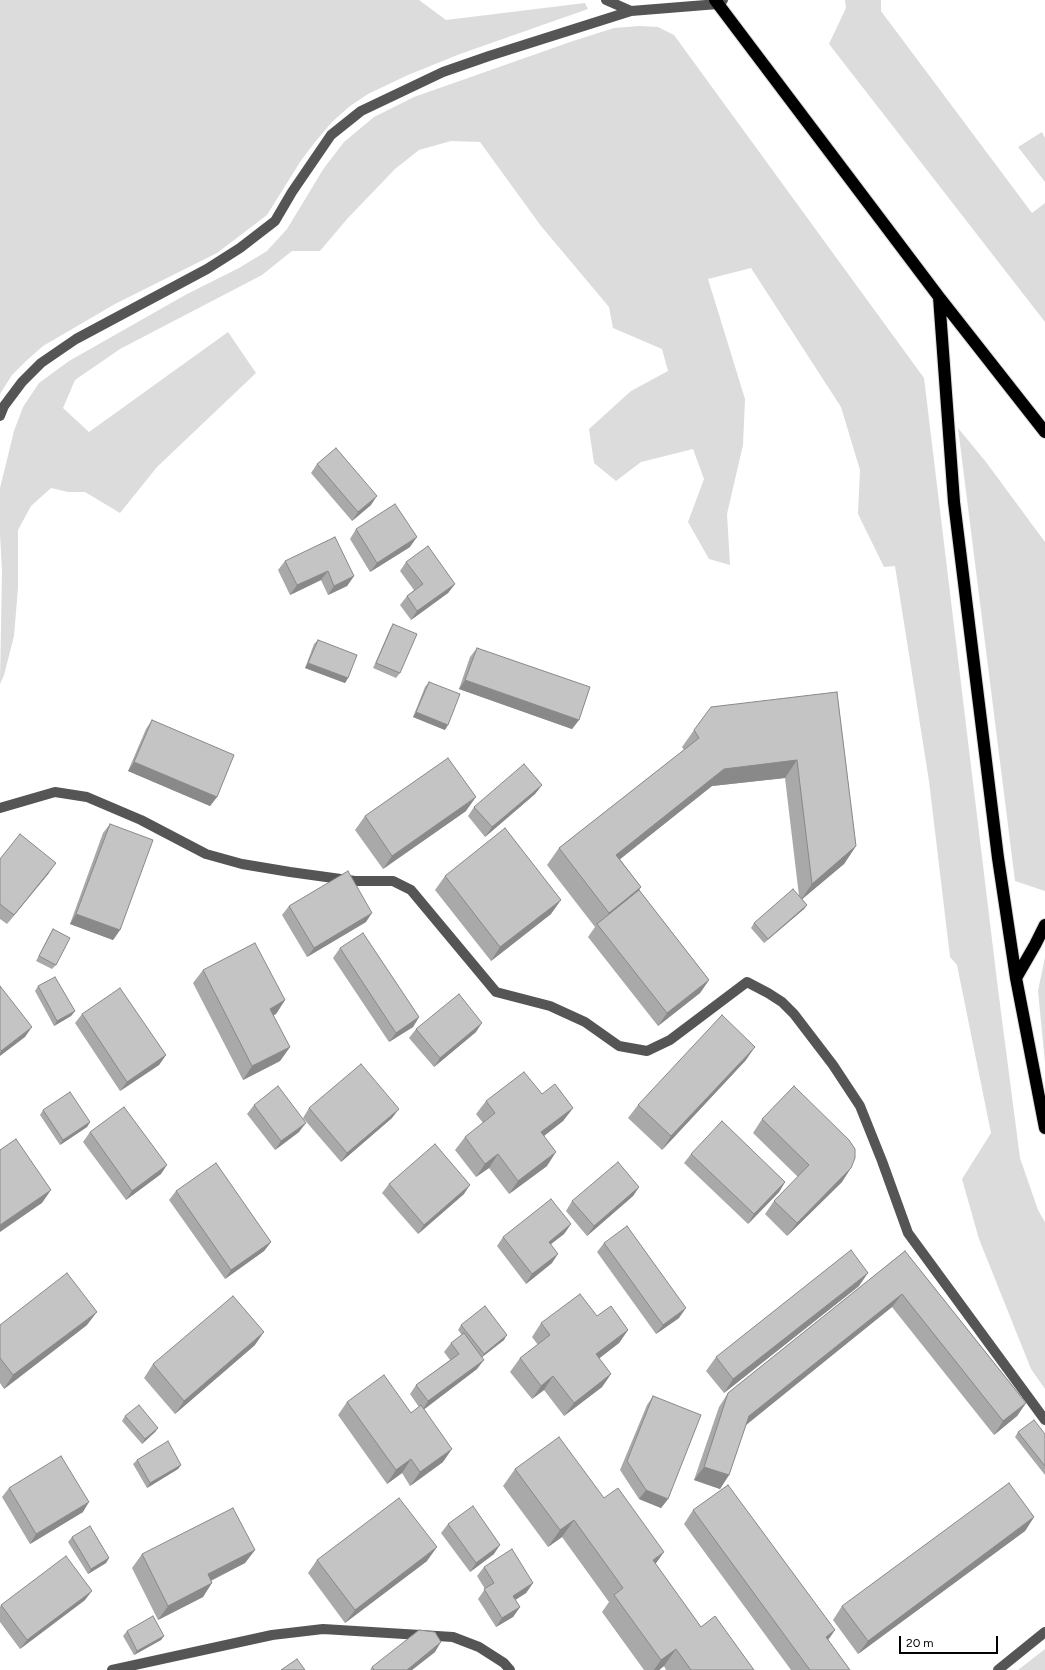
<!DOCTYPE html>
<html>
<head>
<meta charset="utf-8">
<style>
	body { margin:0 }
	#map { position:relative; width:1045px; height:1670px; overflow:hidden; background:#fff; font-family:Figtree,sans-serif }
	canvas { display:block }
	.scale { position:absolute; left:899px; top:1636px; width:99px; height:18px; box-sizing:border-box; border:2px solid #000; border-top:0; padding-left:5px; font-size:12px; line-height:14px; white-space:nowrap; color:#000; -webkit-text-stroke:3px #fff; paint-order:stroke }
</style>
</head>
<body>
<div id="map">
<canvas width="1045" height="1670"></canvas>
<div class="scale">20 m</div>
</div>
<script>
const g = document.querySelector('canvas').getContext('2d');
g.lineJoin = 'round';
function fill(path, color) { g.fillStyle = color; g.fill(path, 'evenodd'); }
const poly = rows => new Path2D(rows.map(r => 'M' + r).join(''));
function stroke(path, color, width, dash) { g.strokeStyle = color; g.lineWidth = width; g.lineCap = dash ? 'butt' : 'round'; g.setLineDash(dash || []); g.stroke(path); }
fill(poly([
	[0,0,419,0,446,20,585,3,588,9,460,54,408,75,368,94,350,106,332,122,315,142,300,162,267,215,217,253,115,304,43,346,26,361,12,375,0,394],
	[845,0,881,0,881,11,1032,213,1045,203,1045,322,829,44,846,8],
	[639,26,658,27,674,35,924,378,998,989,1020,1158,1038,1210,1045,1222,1045,1389,1031,1369,979,1239,962,1179,991,1133,957,965,950,957,929,781,895,566,884,567,858,514,860,470,841,407,751,268,708,279,745,399,743,445,727,514,730,565,709,559,688,522,704,479,693,449,641,462,616,481,594,463,589,429,631,391,668,371,662,349,613,328,609,307,541,226,480,142,451,141,419,150,395,169,347,219,320,251,292,251,262,275,120,349,75,380,63,408,89,432,228,332,256,373,157,467,120,513,85,492,68,492,51,488,31,506,18,530,18,588,14,636,4,675,0,684,2,570,0,534,0,488,14,431,23,407,39,383,69,361,187,294,239,268,267,251,287,229,324,168,344,142,374,117,414,97,573,41,614,28],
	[1042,132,1045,138,1045,182,1018,147],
	[958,428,986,462,1045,542,1045,891,1015,881],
	[1045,957,1045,1063,1038,991],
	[1045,1649,1045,1670,1018,1670]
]), '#dcdcdc');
const highway = poly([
	[715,0,939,297,1045,432],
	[939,297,954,502,998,858,1016,978,1035,945,1045,925],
	[1016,978,1045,1128]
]);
stroke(highway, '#dbdbdb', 14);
stroke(poly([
	[606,0,631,11],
	[0,416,4,406,22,382,41,363,76,339,207,269,240,248,275,221,292,192,331,135,361,111,443,72,489,56,631,11,718,4,723,0],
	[0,808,55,792,87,797,141,820,206,854,242,864,290,872,355,881,393,881,411,890,496,992,550,1006,585,1022,619,1046,647,1051,670,1040,747,982,768,993,782,1002,794,1014,833,1065,860,1106,882,1161,908,1233,1045,1420],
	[112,1670,272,1635,323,1629,453,1637,479,1647,504,1663,510,1670],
	[998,1670,1045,1632]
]), '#555', 10);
stroke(highway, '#000', 12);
fill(poly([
	[317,464,371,505,352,521,311,473],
	[356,529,410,547,370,572,350,539],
	[285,561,354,576,347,586,328,595,321,580,290,595,278,570],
	[406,562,455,584,448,593,411,620,400,605,407,596,414,590,400,571],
	[393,624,400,673,396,678,373,668,390,629],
	[318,640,348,678,345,683,305,668,314,644],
	[477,648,579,720,572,729,459,689,470,657],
	[429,682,445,730,413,717,425,687],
	[837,692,856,846,844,864,802,899,807,905,804,909,764,943,751,928,754,923,799,896,785,778,712,786,620,859,641,887,639,890,709,980,700,993,658,1026,588,937,595,927,547,865,559,848,684,750,682,747,694,730],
	[152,720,217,797,210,806,128,771,146,729],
	[542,785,535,794,485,837,468,816,474,807],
	[466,811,383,869,355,830,365,816],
	[110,824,120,930,113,940,70,924,103,833],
	[0,859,49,873,7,924,0,919],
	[445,876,551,914,491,961,435,890],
	[289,906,366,922,307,957,282,915],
	[53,929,56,965,52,969,36,961,50,934],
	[340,948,419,1017,413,1027,389,1042,333,958],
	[203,970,285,1000,276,1014,273,1015,290,1047,280,1061,243,1080,193,983],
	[38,986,75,1011,71,1016,54,1026,35,991],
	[82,1014,166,1055,159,1065,120,1091,75,1023],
	[416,1029,476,1032,434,1067,409,1038],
	[746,1060,662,1150,628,1118,638,1105],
	[542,1094,573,1108,563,1121,544,1136,547,1166,509,1194,489,1168,476,1177,455,1150,465,1137,483,1123,476,1114,486,1101],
	[254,1105,299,1132,275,1150,247,1114],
	[309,1108,392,1118,341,1162,303,1118],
	[43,1110,90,1122,87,1127,60,1145,40,1115],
	[762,1119,842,1182,787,1236,765,1214,774,1201,798,1177,753,1133],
	[90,1132,161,1174,126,1200,83,1142],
	[691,1154,785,1182,779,1192,748,1224,684,1163],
	[389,1184,464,1194,418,1234,382,1193],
	[639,1187,633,1196,587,1236,566,1211,572,1201],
	[176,1191,271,1242,264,1251,225,1279,169,1200],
	[571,1224,564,1234,551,1244,552,1263,526,1284,497,1246,503,1237],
	[604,1243,679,1318,656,1334,597,1252],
	[905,1251,1026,1403,1017,1416,994,1435,892,1307,746,1424,729,1475,720,1489,694,1480,719,1407,728,1393],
	[859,1286,724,1393,706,1371,716,1357],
	[597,1316,628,1330,619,1343,599,1358,611,1374,602,1387,564,1416,544,1390,532,1399,510,1372,520,1358,538,1345,532,1337,541,1323],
	[0,1325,87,1325,4,1389,0,1383],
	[461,1325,504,1340,482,1357,477,1369,424,1409,443,1462,410,1486,402,1473,387,1484,338,1415,347,1402,411,1413,419,1407,410,1394,416,1385,450,1360,444,1352,451,1343,462,1335,458,1330],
	[255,1345,175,1414,144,1378,153,1364],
	[653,1396,668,1499,661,1508,639,1499,620,1470,647,1405],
	[125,1416,158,1428,155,1432,142,1444,122,1421],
	[1018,1432,1045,1434,1045,1475,1015,1437],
	[137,1460,181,1465,178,1469,147,1488,133,1464],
	[515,1469,604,1498,655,1564,701,1627,754,1670,666,1670,664,1666,659,1670,644,1670,602,1612,609,1602,562,1537,548,1547,503,1486],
	[9,1488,83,1512,30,1544,2,1497],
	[693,1510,835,1630,828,1640,850,1670,791,1670,684,1524],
	[1034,1517,1025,1531,858,1654,833,1620,842,1606],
	[448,1524,494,1554,470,1572,441,1533],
	[72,1537,109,1558,106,1563,88,1574,68,1542],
	[255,1550,245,1563,211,1581,203,1597,158,1620,132,1568,142,1554],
	[317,1560,427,1561,345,1623,308,1573],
	[484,1567,533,1583,526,1593,515,1600,520,1607,513,1617,496,1627,478,1599,485,1589,477,1576],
	[85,1600,20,1649,0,1622,0,1607,1,1605],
	[127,1631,164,1636,161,1640,134,1655,123,1636],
	[435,1652,412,1670,370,1670,372,1667]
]), '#a9a9a9');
fill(poly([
	[377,496,371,505,352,521,358,512],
	[417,537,410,547,370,572,377,563],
	[328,571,321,580,290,595,297,585],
	[354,576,347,586,328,595,334,586],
	[455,584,448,593,411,620,417,611],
	[308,663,348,678,345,683,305,668],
	[465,680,579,720,572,729,459,689],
	[416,712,448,725,445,730,413,717],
	[797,760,785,778,712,786,604,872,616,855,724,769],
	[134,762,217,797,210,806,128,771],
	[542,785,535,794,485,837,492,827],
	[476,797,466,811,383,869,392,856],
	[856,846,844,864,800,901,812,884],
	[56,863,49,873,7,924,14,915],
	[641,887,629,904,599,927,609,913],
	[561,900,551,914,491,961,500,947],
	[807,905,804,909,764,943,768,939],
	[372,913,366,922,307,957,314,948],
	[76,914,120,930,113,940,70,924],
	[709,980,700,993,658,1026,667,1013],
	[285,1000,276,1014,261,1022,270,1009],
	[75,1011,71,1016,54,1026,57,1021],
	[419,1017,413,1027,389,1042,396,1033],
	[482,1023,476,1032,434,1067,440,1058],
	[32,1027,25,1037,0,1056,0,1052,1,1051],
	[290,1047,280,1061,243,1080,252,1066],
	[755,1047,746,1060,662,1150,671,1136],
	[166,1055,159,1065,120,1091,127,1082],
	[573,1108,563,1121,531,1146,541,1132],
	[399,1109,392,1118,341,1162,347,1153],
	[90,1122,87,1127,60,1145,63,1140],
	[306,1123,299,1132,275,1150,281,1141],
	[556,1152,547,1166,509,1194,518,1181],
	[498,1154,489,1168,476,1177,485,1164],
	[167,1165,161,1174,126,1200,132,1191],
	[851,1168,842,1182,787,1236,797,1223],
	[785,1182,779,1192,748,1224,754,1214],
	[470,1185,464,1194,418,1234,424,1225],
	[639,1187,633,1196,587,1236,594,1226],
	[51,1190,42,1203,0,1232,0,1225],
	[571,1224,564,1234,542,1251,549,1242],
	[271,1242,264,1251,225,1279,231,1270],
	[558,1254,552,1263,526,1284,532,1274],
	[868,1273,859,1286,724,1393,733,1379],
	[902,1294,892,1307,740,1430,749,1416],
	[686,1308,679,1318,656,1334,663,1325],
	[97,1312,87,1325,4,1389,13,1375],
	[628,1330,619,1343,587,1368,596,1354],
	[264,1332,255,1345,175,1414,184,1401],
	[507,1335,504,1340,481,1358,484,1354],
	[484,1360,477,1369,422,1411,428,1401],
	[611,1374,602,1387,564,1416,574,1403],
	[553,1376,544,1390,532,1399,541,1386],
	[1026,1403,1017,1416,994,1435,1003,1421],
	[158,1428,155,1432,142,1444,145,1439],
	[452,1449,443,1462,410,1486,420,1472],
	[411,1459,402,1473,387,1484,396,1470],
	[181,1465,178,1469,147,1488,150,1483],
	[704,1467,729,1475,720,1489,694,1480],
	[646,1490,668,1499,661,1508,639,1499],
	[89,1502,83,1512,30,1544,36,1534],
	[1034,1517,1025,1531,858,1654,868,1641],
	[574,1520,562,1537,548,1547,560,1530],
	[500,1545,494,1554,470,1572,476,1563],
	[437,1547,427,1561,345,1623,355,1610],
	[255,1550,245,1563,198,1587,208,1574],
	[664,1552,652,1569,653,1560],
	[109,1558,106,1563,88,1574,91,1569],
	[212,1583,203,1597,158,1620,168,1606],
	[533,1583,526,1593,506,1606,513,1596],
	[92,1591,85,1600,20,1649,27,1640],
	[520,1607,513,1617,496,1627,502,1618],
	[835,1630,825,1644,826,1637],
	[164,1636,161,1640,134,1655,137,1651],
	[441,1642,435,1652,412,1670,407,1670],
	[676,1649,664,1666,659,1670,654,1670,661,1660]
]), '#898989');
const building = poly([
	[336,448,377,496,358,512,317,464,336,448],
	[395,504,417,537,377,563,356,529,395,504],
	[335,537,354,576,334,586,328,571,297,585,285,561,335,537],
	[428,546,455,584,417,611,407,596,423,584,406,562,428,546],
	[393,624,417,634,400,673,376,663,393,624],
	[318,640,357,655,348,678,308,663,318,640],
	[477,648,590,687,579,720,465,680,477,648],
	[429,682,460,694,448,725,416,712,429,682],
	[837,692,856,846,812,884,797,760,724,769,616,855,641,887,609,913,559,848,699,738,694,730,711,707,837,692],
	[152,720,234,755,217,797,134,762,152,720],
	[448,758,476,797,392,856,365,816,448,758],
	[524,764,542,785,492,827,474,807,524,764],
	[110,824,153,840,120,930,76,914,110,824],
	[505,828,561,900,500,947,445,876,505,828],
	[20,834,56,863,14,915,0,904,0,859,20,834],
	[348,871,372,913,314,948,289,906,348,871],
	[793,889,807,905,768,939,754,923,793,889],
	[639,890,709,980,667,1013,597,924,639,890],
	[53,929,70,938,56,965,39,956,53,929],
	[363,933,419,1017,396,1033,340,948,363,933],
	[255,943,285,1000,270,1009,290,1047,252,1066,203,970,255,943],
	[55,977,75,1011,57,1021,38,986,55,977],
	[0,986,32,1027,1,1051,0,1050,0,986],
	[120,988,166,1055,127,1082,82,1014,120,988],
	[459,994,482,1023,440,1058,416,1029,459,994],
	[722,1015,755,1047,671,1136,638,1105,722,1015],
	[361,1064,399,1109,347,1153,309,1108,361,1064],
	[524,1072,542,1094,555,1084,573,1108,541,1132,556,1152,518,1181,498,1154,485,1164,465,1137,495,1113,486,1101,524,1072],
	[278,1086,306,1123,281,1141,254,1105,278,1086],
	[794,1086,849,1140,855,1149,855,1158,851,1168,797,1223,774,1201,809,1165,762,1119,794,1086],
	[70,1092,90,1122,63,1140,43,1110,70,1092],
	[124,1107,167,1165,132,1191,90,1132,124,1107],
	[722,1121,785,1182,754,1214,691,1154,722,1121],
	[16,1139,51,1190,0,1225,0,1150,16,1139],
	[435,1144,470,1185,424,1225,389,1184,435,1144],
	[618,1162,639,1187,594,1226,572,1201,618,1162],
	[216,1163,271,1242,231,1270,176,1191,216,1163],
	[551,1199,571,1224,549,1242,558,1254,532,1274,503,1237,551,1199],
	[627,1226,686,1308,663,1325,604,1243,627,1226],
	[851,1250,868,1273,733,1379,716,1357,851,1250],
	[905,1251,1026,1403,1003,1421,902,1294,749,1416,729,1475,704,1467,728,1393,905,1251],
	[67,1273,97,1312,13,1375,0,1358,0,1325,67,1273],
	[580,1294,597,1316,611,1306,628,1330,596,1354,611,1374,574,1403,553,1376,541,1386,520,1358,550,1335,541,1323,580,1294],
	[233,1296,264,1332,184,1401,153,1364,233,1296],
	[485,1306,507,1335,484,1354,461,1325,485,1306],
	[464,1333,484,1360,428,1401,416,1385,459,1354,451,1343,464,1333],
	[384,1375,411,1413,421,1405,452,1449,420,1472,411,1459,396,1470,347,1402,384,1375],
	[653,1396,701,1415,668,1499,646,1490,627,1461,653,1396],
	[139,1405,158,1428,145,1439,125,1416,139,1405],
	[1034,1420,1045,1434,1045,1466,1018,1432,1034,1420],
	[559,1437,604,1498,618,1488,664,1552,653,1560,701,1627,715,1616,754,1670,691,1670,676,1649,661,1660,614,1595,623,1588,574,1520,560,1530,515,1469,559,1437],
	[168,1441,181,1465,150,1483,137,1460,168,1441],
	[61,1456,89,1502,36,1534,9,1488,61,1456],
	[1009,1483,1034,1517,868,1641,842,1606,1009,1483],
	[728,1485,835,1630,826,1637,850,1670,810,1670,693,1510,728,1485],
	[399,1498,437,1547,355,1610,317,1560,399,1498],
	[473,1506,500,1545,476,1563,448,1524,473,1506],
	[233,1508,255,1550,208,1574,212,1583,168,1606,142,1554,233,1508],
	[90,1526,109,1558,91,1569,72,1537,90,1526],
	[512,1549,533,1583,513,1596,520,1607,502,1618,484,1589,494,1583,484,1567,512,1549],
	[66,1556,92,1591,27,1640,1,1605,66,1556],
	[153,1616,164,1636,137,1651,127,1631,153,1616],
	[419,1630,435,1632,441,1642,407,1670,374,1670,372,1667,419,1630],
	[297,1659,305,1670,281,1670,297,1659]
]);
fill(building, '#c4c4c4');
stroke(building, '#898989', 1);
</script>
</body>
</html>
